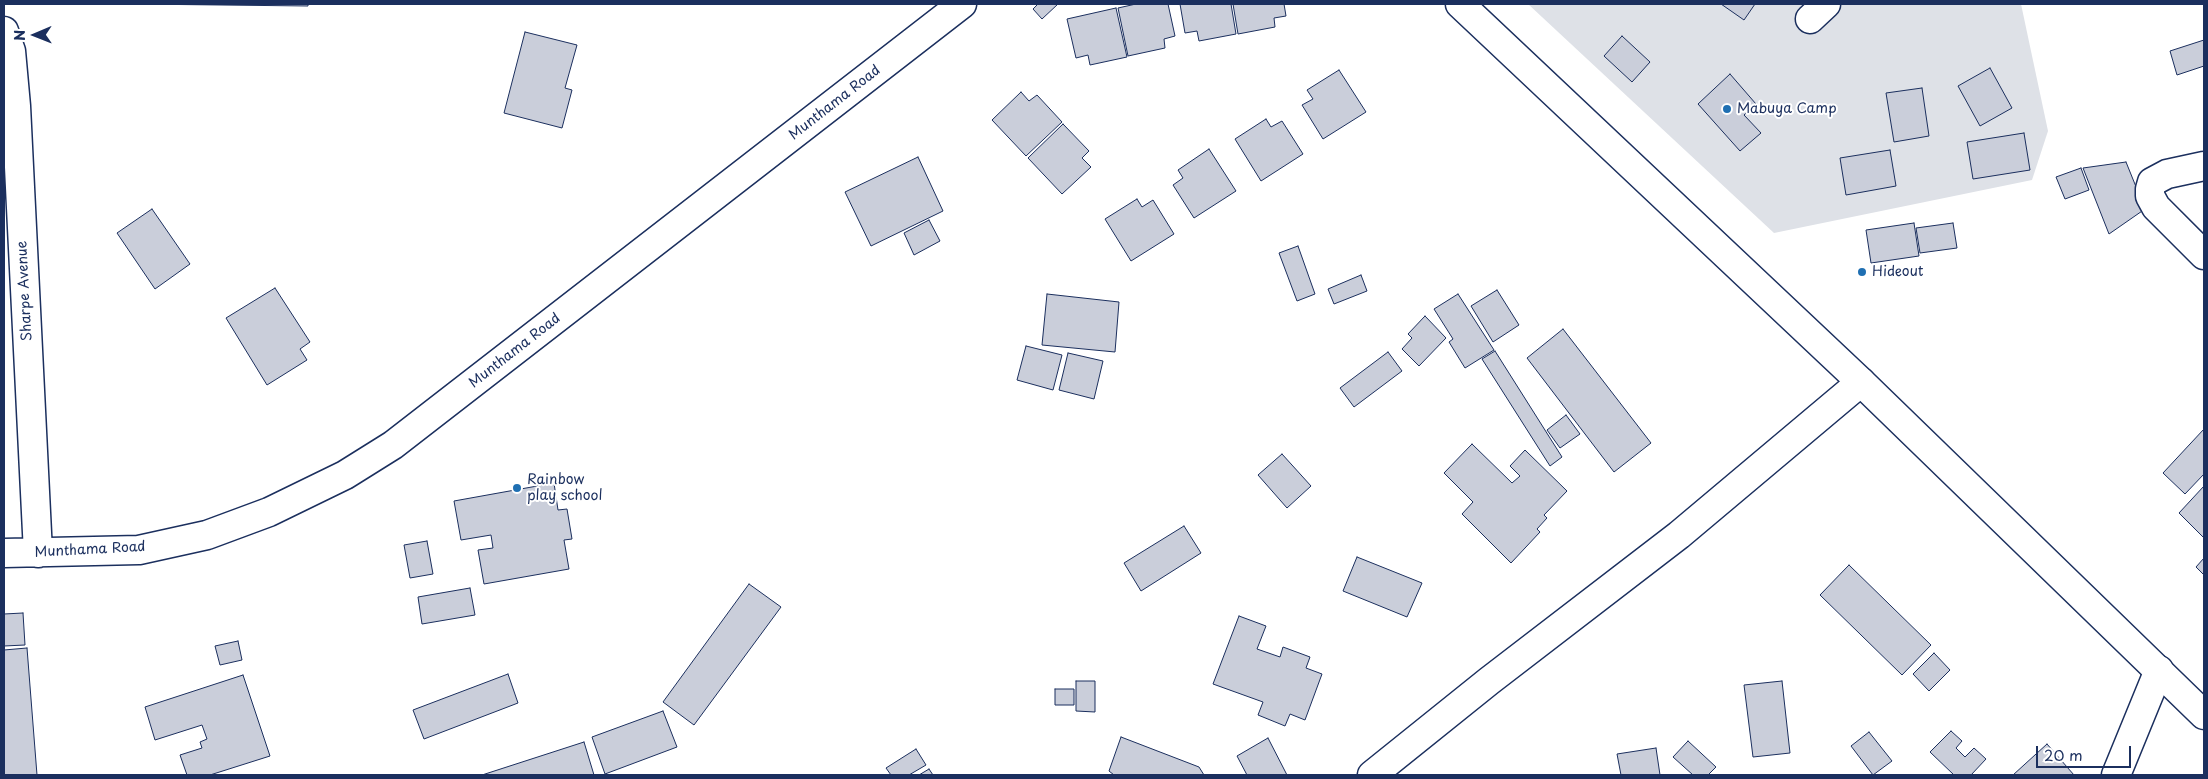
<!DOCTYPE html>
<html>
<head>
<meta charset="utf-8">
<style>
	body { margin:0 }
	#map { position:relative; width:2208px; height:779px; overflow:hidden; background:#fff; font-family:"Playpen Sans",sans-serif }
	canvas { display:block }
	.frame { position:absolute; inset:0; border:5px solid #1b2f5e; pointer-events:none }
	.north { position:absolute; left:10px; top:10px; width:50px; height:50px; -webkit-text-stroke:4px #fff; paint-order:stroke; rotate:269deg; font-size:14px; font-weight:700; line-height:20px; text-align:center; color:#1b2f5e }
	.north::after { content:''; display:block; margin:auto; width:18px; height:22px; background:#1b2f5e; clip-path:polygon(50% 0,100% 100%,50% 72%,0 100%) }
	.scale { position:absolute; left:2036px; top:746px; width:95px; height:22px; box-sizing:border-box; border:2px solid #1b2f5e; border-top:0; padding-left:6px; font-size:15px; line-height:18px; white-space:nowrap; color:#1b2f5e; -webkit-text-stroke:4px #fff; paint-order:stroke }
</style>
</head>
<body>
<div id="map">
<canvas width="2208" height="779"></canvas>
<div class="frame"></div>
<div class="north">N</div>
<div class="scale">20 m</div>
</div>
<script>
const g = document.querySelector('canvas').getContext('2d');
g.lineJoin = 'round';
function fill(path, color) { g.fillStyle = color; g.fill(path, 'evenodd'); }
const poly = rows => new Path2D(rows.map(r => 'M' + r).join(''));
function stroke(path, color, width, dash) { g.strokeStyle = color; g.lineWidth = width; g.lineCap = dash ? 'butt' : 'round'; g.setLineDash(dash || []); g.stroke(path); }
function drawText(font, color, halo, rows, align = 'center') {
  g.font = font + ' "Playpen Sans",sans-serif'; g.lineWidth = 4; g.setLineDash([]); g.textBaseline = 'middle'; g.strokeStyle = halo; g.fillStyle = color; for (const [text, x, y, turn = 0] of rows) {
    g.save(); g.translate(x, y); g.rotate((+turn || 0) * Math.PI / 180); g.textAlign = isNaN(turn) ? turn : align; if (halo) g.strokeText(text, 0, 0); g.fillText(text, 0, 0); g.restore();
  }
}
fill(poly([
	[1528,4,2021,4,2048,131,2032,180,1774,233]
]), '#dee1e7');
const building = poly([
	[134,4,308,4,308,6,134,4],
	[1038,4,1058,4,1042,19,1033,9,1038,4],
	[1136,4,1168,4,1175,36,1164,39,1165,48,1128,56,1118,8,1136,4],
	[1180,4,1231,4,1236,34,1199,41,1197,31,1185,33,1180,4],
	[1233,4,1284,4,1286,16,1274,18,1275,27,1238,34,1233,4],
	[1721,4,1755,4,1744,20,1721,4],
	[1116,8,1127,57,1090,65,1088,55,1076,58,1067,19,1116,8],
	[525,32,577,45,565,88,572,90,562,128,504,113,525,32],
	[1622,36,1650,62,1632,82,1604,56,1622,36],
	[2204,40,2204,66,2177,75,2170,51,2204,40],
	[1990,68,2012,108,1980,126,1958,86,1990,68],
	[1339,70,1366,112,1323,139,1302,105,1313,99,1307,90,1339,70],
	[1730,74,1756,104,1744,115,1761,133,1740,151,1698,104,1730,74],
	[1922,88,1929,136,1894,142,1886,93,1922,88],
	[1021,92,1029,101,1037,95,1062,122,1026,156,992,120,1021,92],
	[1266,119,1271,127,1282,121,1303,154,1261,181,1235,139,1266,119],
	[1063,124,1089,151,1082,158,1091,167,1062,194,1028,158,1063,124],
	[2024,133,2030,170,1973,179,1967,142,2024,133],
	[1209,149,1236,191,1194,218,1173,185,1183,178,1178,170,1209,149],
	[1890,150,1896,186,1846,195,1840,158,1890,150],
	[918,157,943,211,871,246,845,192,918,157],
	[2126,162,2145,209,2109,234,2083,168,2126,162],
	[2081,168,2089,190,2065,199,2056,177,2081,168],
	[1137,199,1142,207,1153,200,1174,234,1131,261,1105,219,1137,199],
	[152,209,190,264,155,289,117,233,152,209],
	[929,220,940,241,914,255,904,233,929,220],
	[1914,223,1919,256,1871,263,1866,230,1914,223],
	[1953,223,1957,248,1920,253,1916,228,1953,223],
	[1298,246,1315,294,1297,301,1279,253,1298,246],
	[1361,275,1367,291,1334,304,1328,289,1361,275],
	[275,288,310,342,300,349,307,360,267,385,226,318,275,288],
	[1497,290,1519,325,1493,342,1471,306,1497,290],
	[1047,294,1119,302,1115,352,1042,345,1047,294],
	[1458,294,1494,350,1465,368,1449,342,1453,339,1434,309,1458,294],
	[1425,316,1446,338,1419,366,1402,349,1412,338,1408,334,1425,316],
	[1563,329,1651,443,1614,472,1527,358,1563,329],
	[1026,346,1062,355,1053,390,1017,380,1026,346],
	[1495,351,1562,457,1550,466,1482,359,1495,351],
	[1388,352,1402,371,1354,407,1340,388,1388,352],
	[1068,353,1103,361,1094,399,1059,390,1068,353],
	[1566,415,1580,434,1560,448,1547,430,1566,415],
	[2204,429,2204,474,2185,494,2163,473,2204,429],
	[1472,444,1512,483,1520,476,1510,466,1525,450,1567,491,1544,515,1547,518,1537,529,1540,532,1511,563,1462,514,1473,502,1444,473,1472,444],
	[1282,454,1311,486,1287,508,1258,475,1282,454],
	[554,483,558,510,567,509,572,539,564,540,569,569,484,584,478,550,493,548,491,535,461,540,454,501,554,483],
	[2204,486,2204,536,2203,537,2179,513,2204,486],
	[1184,526,1201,553,1141,591,1124,563,1184,526],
	[427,541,433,574,410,578,404,545,427,541],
	[1357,557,1422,583,1407,617,1343,591,1357,557],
	[2204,558,2204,575,2196,567,2204,558],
	[1849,565,1931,645,1902,675,1820,595,1849,565],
	[749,584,781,607,694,725,663,702,749,584],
	[470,588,475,615,422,624,418,597,470,588],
	[23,613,25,645,4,646,4,614,23,613],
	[1239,616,1266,626,1257,649,1280,657,1283,647,1310,657,1306,668,1322,674,1305,720,1290,714,1285,726,1258,715,1263,702,1213,684,1239,616],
	[238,641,242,660,220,665,215,646,238,641],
	[27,648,37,775,4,775,4,650,27,648],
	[1934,653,1950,670,1929,691,1913,674,1934,653],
	[508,674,518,703,424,739,413,710,508,674],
	[243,675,270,756,210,775,187,775,180,755,202,748,200,742,207,739,202,725,155,740,145,707,243,675],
	[1076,681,1095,681,1095,712,1076,711,1076,681],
	[1782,681,1790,753,1753,757,1744,685,1782,681],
	[1055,689,1074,689,1074,705,1055,705,1055,689],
	[663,711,677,747,605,774,592,737,663,711],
	[1951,731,1962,741,1956,748,1965,757,1974,748,1986,759,1971,775,1954,775,1930,752,1951,731],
	[1869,732,1892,761,1873,775,1851,746,1869,732],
	[1121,737,1199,767,1204,775,1114,775,1109,771,1121,737],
	[1268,738,1287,775,1247,775,1237,756,1268,738],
	[1688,741,1716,767,1708,775,1693,775,1673,757,1688,741],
	[584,742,594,775,482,775,584,742],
	[2047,744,2074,775,2013,775,2047,744],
	[1656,748,1660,775,1621,775,1617,754,1656,748],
	[916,749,926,765,909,775,891,775,886,768,916,749],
	[929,769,933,775,919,775,929,769]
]);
fill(building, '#caceda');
stroke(building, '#1b2f5e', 1);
const minor = poly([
	[1810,19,1826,4],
	[4,31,11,51,16,106,38,553],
	[2204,166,2167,174,2152,182,2150,189,2150,196,2156,207,2204,255],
	[4,553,139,550,207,535,269,512,345,475,393,445,962,4],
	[1372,775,1489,681,1679,535,1861,382],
	[2116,775,2159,670]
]);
const major = poly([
	[1460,4,1861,382,2204,715]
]);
stroke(minor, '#1b2f5e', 31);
stroke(major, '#1b2f5e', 31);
stroke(minor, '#fff', 28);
stroke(major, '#fff', 28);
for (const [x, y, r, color] of [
	[1727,109,5,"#1f6fb2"],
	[1862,272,5,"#1f6fb2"],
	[517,488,5,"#1f6fb2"]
]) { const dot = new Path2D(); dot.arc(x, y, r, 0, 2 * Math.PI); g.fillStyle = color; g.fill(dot); stroke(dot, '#fff', 2); }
drawText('14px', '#1b2f5e', '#fff', [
	["Munthama Road",835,103,-38],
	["Sharpe Avenue",25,291,-93],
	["Munthama Road",515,351,-38],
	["Munthama Road",90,550,-3]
]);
drawText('14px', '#1b2f5e', '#fff', [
	["Mabuya Camp",1737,109],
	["Hideout",1872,272],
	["Rainbow",527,480],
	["play school",527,496]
], 'left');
</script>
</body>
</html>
